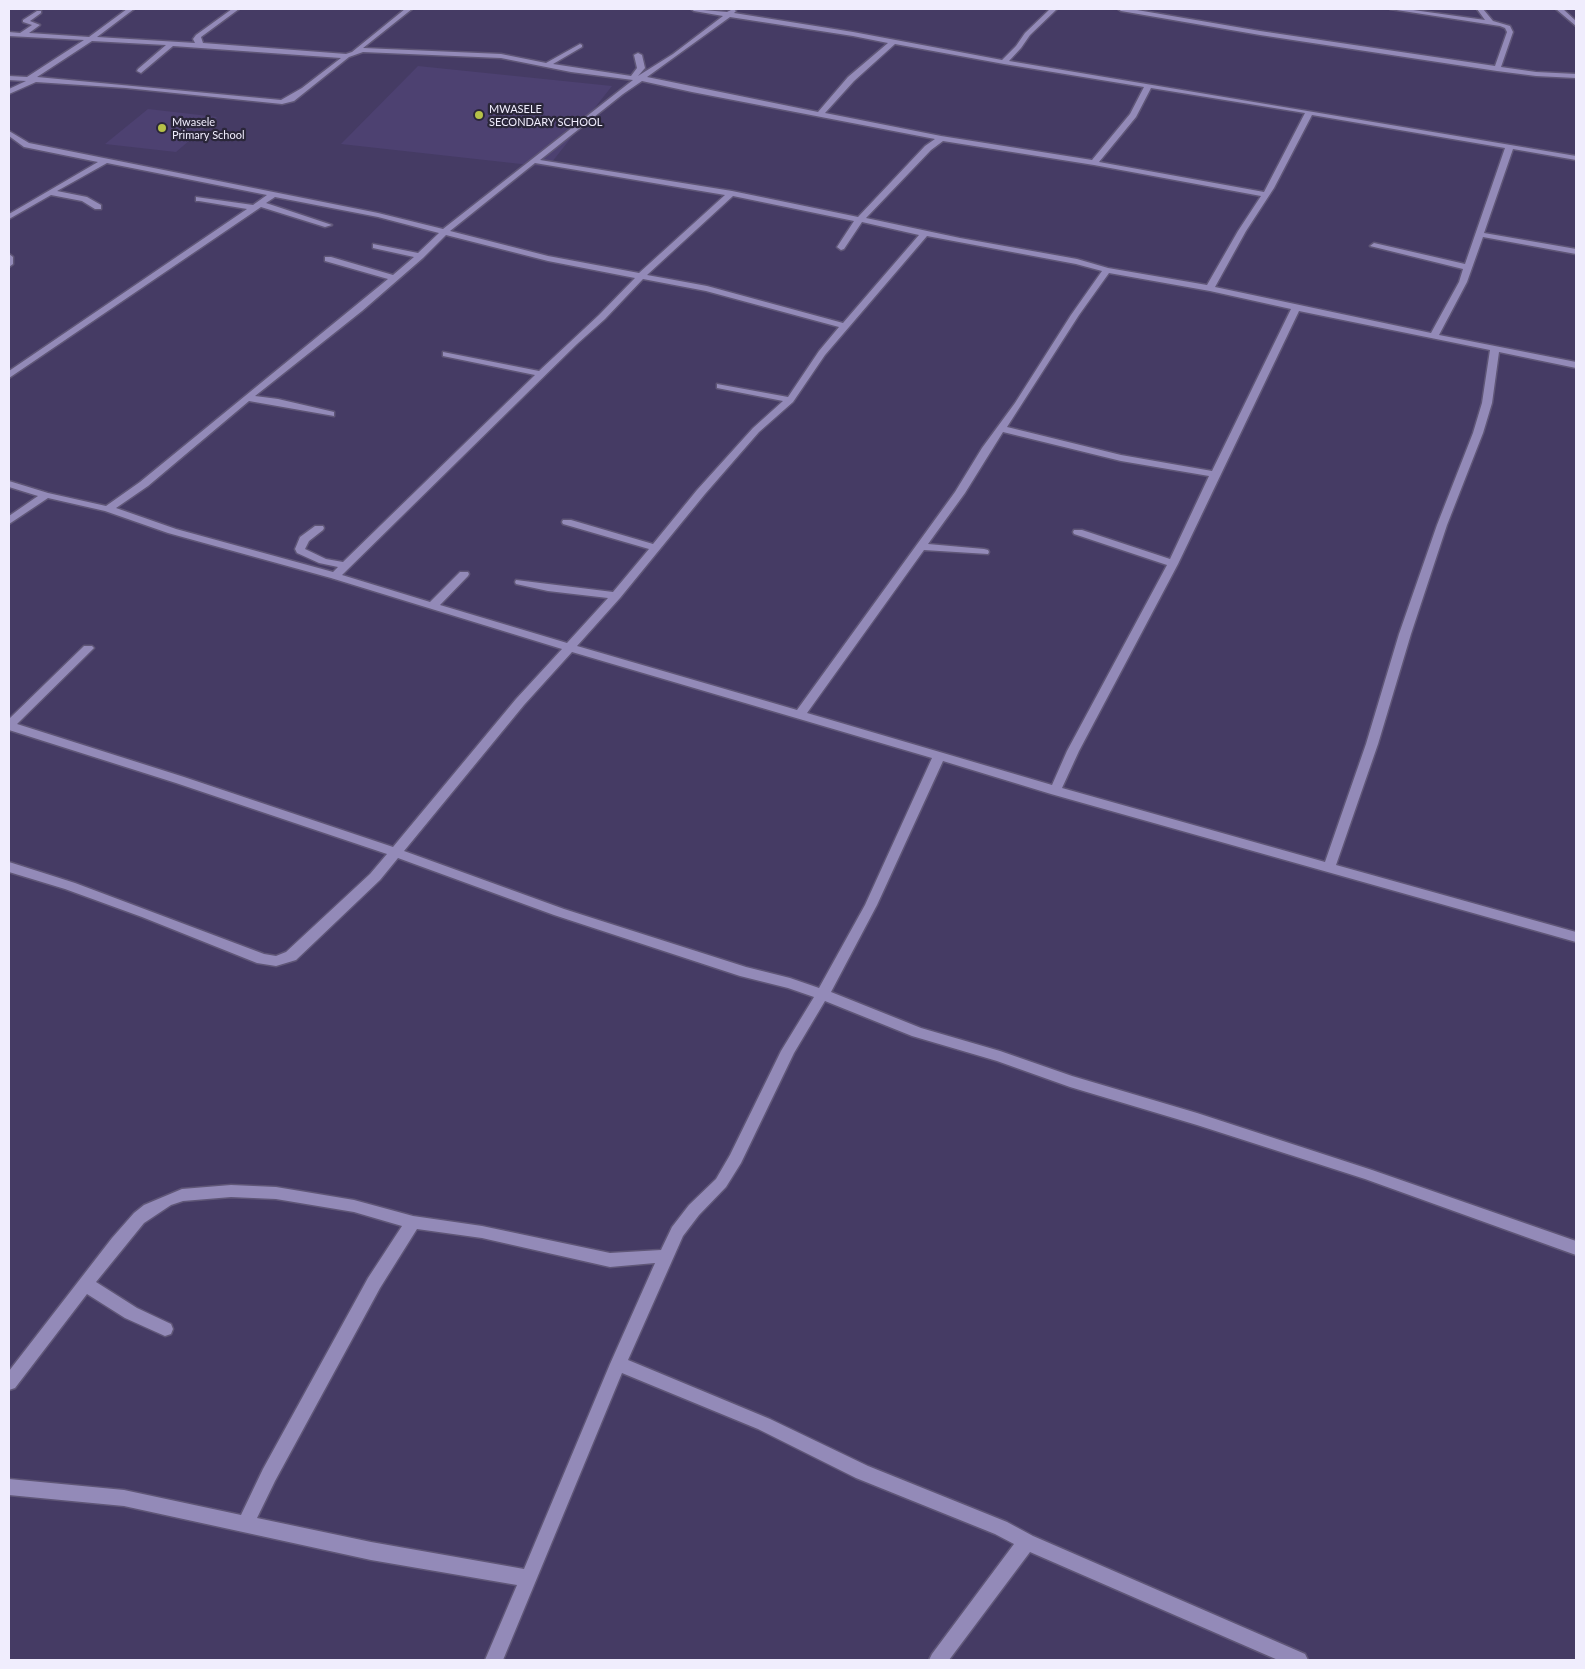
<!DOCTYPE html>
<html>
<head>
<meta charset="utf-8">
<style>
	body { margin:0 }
	#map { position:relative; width:1585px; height:1669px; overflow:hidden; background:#453b64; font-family:Lato,sans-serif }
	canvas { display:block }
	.frame { position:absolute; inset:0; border:10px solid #f0edfd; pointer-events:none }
</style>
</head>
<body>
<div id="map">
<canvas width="1585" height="1669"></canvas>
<div class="frame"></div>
</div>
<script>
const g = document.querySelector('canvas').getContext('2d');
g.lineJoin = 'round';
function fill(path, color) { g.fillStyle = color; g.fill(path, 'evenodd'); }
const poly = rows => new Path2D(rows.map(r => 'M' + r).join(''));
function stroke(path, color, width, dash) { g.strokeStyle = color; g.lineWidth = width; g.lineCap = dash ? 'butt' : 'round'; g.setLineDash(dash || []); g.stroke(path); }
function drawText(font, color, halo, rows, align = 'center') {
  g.font = font + ' Lato,sans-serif'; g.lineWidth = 4.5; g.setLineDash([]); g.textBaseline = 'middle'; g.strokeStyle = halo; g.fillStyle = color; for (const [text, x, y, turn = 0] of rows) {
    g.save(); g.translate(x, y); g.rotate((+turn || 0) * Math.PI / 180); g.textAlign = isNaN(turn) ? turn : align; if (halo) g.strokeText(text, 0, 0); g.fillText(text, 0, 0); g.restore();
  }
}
fill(poly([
	[418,66,612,86,548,167,341,144],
	[148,109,217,117,176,152,105,144]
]), '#4d4171');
const minor = poly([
	[127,9,134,9,97,37,195,43,193,39,196,35,232,9,239,9,201,37,203,43,346,54,352,52,405,9,412,9,363,48,501,54,546,63,580,44,582,45,582,47,553,64,631,76,637,68,634,55,638,53,642,55,645,68,638,76,673,54,723,16,694,11,691,9,727,12,733,9,736,11,734,13,853,32,1002,60,1016,46,1025,33,1050,9,1057,9,1030,35,1021,48,1009,61,1576,156,1576,160,1513,149,1484,233,1576,249,1576,254,1483,237,1467,282,1439,335,1576,362,1576,368,1499,352,1492,403,1483,433,1447,525,1411,634,1378,744,1336,865,1576,932,1576,942,1051,794,943,761,877,905,831,992,921,1028,1000,1051,1072,1076,1197,1113,1372,1170,1576,1241,1576,1255,1365,1179,1197,1125,1070,1087,997,1061,912,1036,825,1001,794,1053,741,1163,726,1187,699,1215,683,1236,628,1360,770,1419,868,1466,1007,1522,1033,1536,1305,1654,1308,1660,1278,1660,1030,1552,949,1660,929,1660,932,1654,1014,1544,995,1534,856,1478,758,1429,622,1373,503,1660,485,1660,517,1585,371,1560,124,1506,9,1495,9,1479,124,1490,241,1515,263,1469,368,1278,402,1226,354,1212,276,1199,231,1197,183,1201,171,1205,144,1223,96,1282,137,1308,171,1324,173,1329,171,1334,165,1336,125,1318,87,1294,15,1388,9,1390,9,1371,112,1238,134,1213,144,1205,182,1189,231,1185,276,1187,354,1200,413,1216,482,1226,610,1253,661,1250,672,1227,689,1205,716,1179,730,1155,781,1051,814,997,788,988,740,976,554,915,398,858,380,880,296,960,276,966,257,963,142,917,65,889,9,872,9,862,75,883,264,954,276,956,286,952,370,874,387,854,176,783,9,730,9,719,84,646,92,646,94,648,17,724,184,777,393,847,516,699,562,649,331,578,168,533,105,511,48,498,9,524,9,516,38,496,9,487,9,481,48,493,106,506,140,482,388,279,325,261,325,257,331,257,393,275,414,257,373,248,373,244,418,253,439,233,378,217,275,197,266,203,332,225,325,227,261,207,9,378,9,371,247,209,199,201,196,201,196,197,253,205,267,195,107,163,57,191,87,197,101,205,101,209,95,209,82,201,51,195,9,219,9,214,98,162,24,147,9,136,9,131,29,143,378,213,443,229,633,80,571,72,501,58,363,52,349,57,294,101,282,104,126,88,36,82,9,94,9,89,26,81,9,80,9,76,27,77,84,40,9,36,9,32,20,33,32,25,23,22,23,20,37,11,41,11,41,13,30,21,40,25,29,33,89,37,127,9],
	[730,17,853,36,888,43,848,77,818,112,647,77,730,17],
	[92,41,166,45,138,69,137,71,141,73,173,46,341,58,302,88,281,100,37,77,92,41],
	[895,44,1004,64,1144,87,1130,114,1092,160,941,136,825,113,854,81,895,44],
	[642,81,692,92,935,139,925,146,858,217,732,191,540,160,623,94,642,81],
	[1151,88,1305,113,1264,192,1099,162,1136,117,1151,88],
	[1312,115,1505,148,1465,264,1374,243,1370,246,1463,269,1459,282,1431,333,1215,287,1246,231,1274,188,1312,115],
	[943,141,1094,165,1261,196,1238,231,1207,285,1108,268,1077,259,960,238,866,218,931,150,943,141],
	[535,163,725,195,639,273,548,256,450,231,535,163],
	[733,196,854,221,837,247,841,250,844,249,862,222,919,235,843,323,707,286,647,275,733,196],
	[446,235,548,261,635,278,599,315,539,371,443,352,443,356,535,375,343,562,326,559,305,549,309,541,323,530,324,528,323,526,315,526,300,537,295,549,297,553,319,563,338,567,333,572,176,529,116,508,148,486,249,401,334,416,334,412,278,399,255,396,362,311,423,258,446,235],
	[927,236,1076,264,1102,271,1071,315,1015,403,982,448,955,492,797,710,577,646,620,598,705,494,759,432,793,402,825,355,927,236],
	[1109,273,1210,291,1291,309,1212,471,1121,455,1007,427,1079,315,1109,273],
	[643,279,706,291,839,327,819,351,788,397,717,384,717,388,783,401,753,428,697,490,653,544,571,520,563,520,562,522,563,524,649,549,613,592,516,580,515,582,516,584,548,591,608,598,567,643,440,605,468,576,469,574,468,572,460,572,430,602,342,575,577,344,605,319,643,279],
	[1299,311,1490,350,1482,403,1473,433,1437,525,1399,634,1366,744,1325,862,1062,788,1079,751,1178,564,1299,311],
	[1003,432,1121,461,1209,476,1170,559,1082,530,1074,530,1073,532,1074,534,1167,565,1067,751,1052,785,807,713,924,550,988,554,989,552,988,550,984,549,928,544,965,493,1003,432],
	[572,652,932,758,865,905,819,988,790,978,746,967,564,909,404,851,524,705,572,652],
	[417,1229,482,1238,610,1267,655,1263,610,1364,524,1569,371,1542,257,1518,275,1481,380,1288,417,1229],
	[1118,9,1131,9,1260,31,1495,66,1507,32,1505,28,1500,26,1390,9,1406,9,1485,20,1477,9,1483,9,1493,21,1510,26,1513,32,1501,67,1536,72,1576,74,1576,78,1536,76,1497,71,1260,35,1121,11,1118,9],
	[1556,9,1563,9,1576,21,1576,26,1556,9],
	[9,254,13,257,13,264,9,267,9,254]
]);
stroke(minor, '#5f5677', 3);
fill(minor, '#938ab8');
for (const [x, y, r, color] of [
	[479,115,5,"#b6c148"],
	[162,128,5,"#b6c148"]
]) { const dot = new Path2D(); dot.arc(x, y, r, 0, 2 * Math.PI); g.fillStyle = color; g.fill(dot); stroke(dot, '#2a2639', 2); }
drawText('11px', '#f0edfd', '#2a2639', [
	["MWASELE",489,109],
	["SECONDARY SCHOOL",489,122],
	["Mwasele",172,122],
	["Primary School",172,135]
], 'left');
</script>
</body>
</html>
